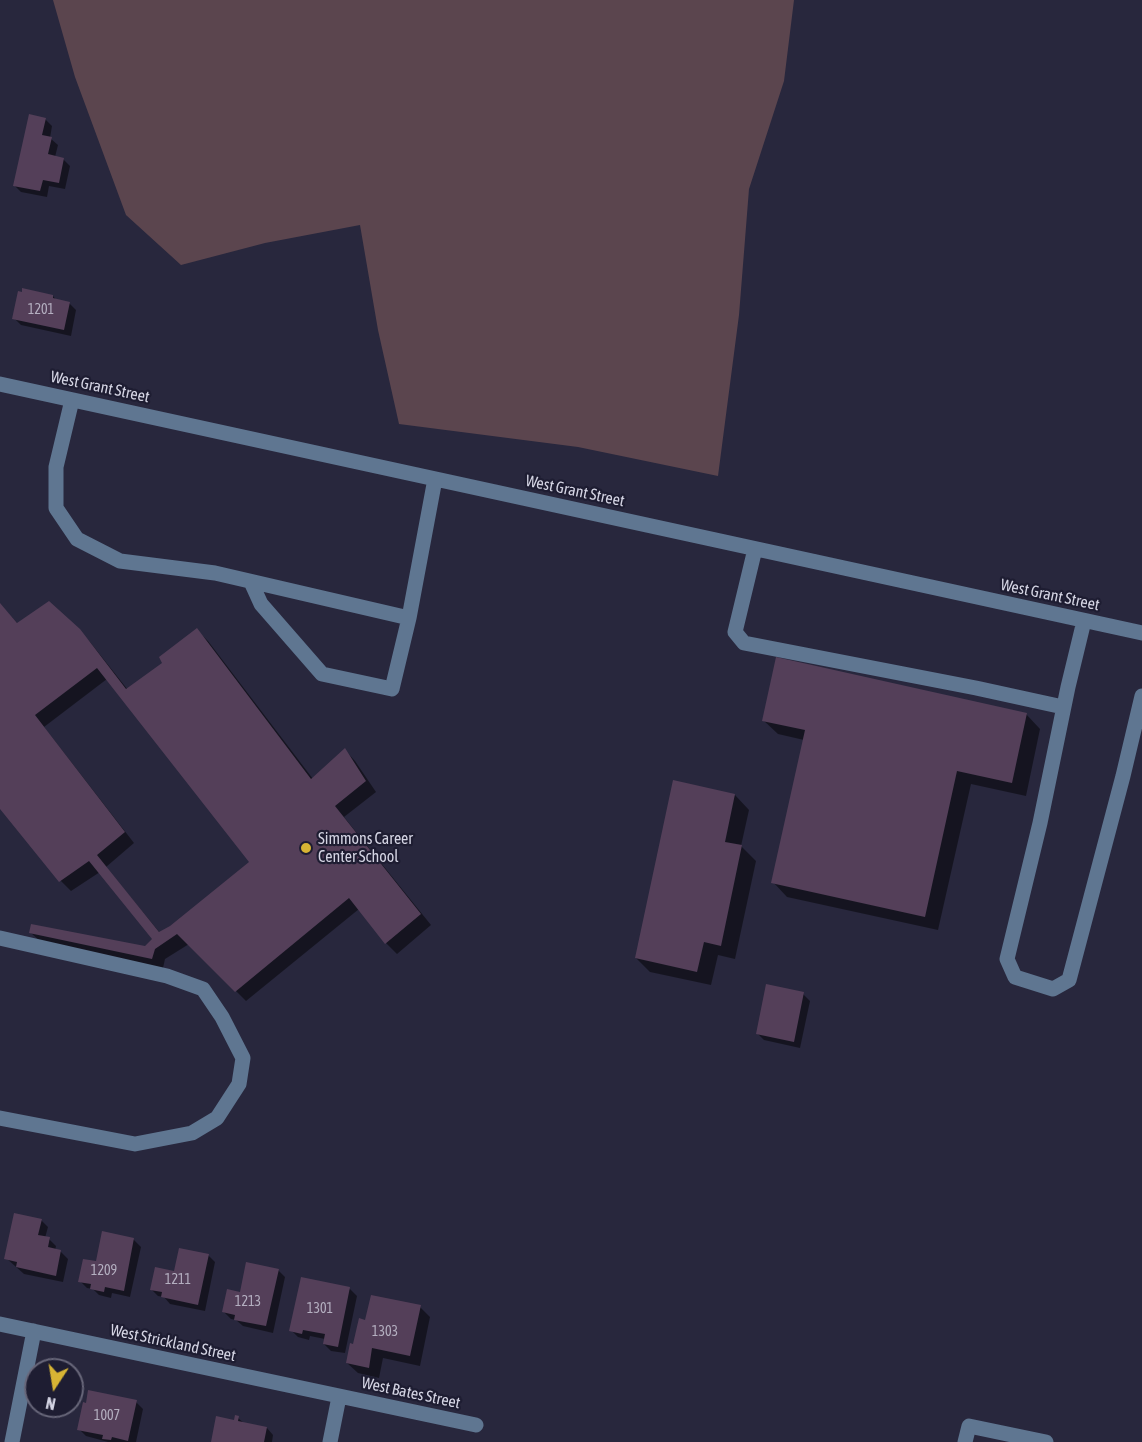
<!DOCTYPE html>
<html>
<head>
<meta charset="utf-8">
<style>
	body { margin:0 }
	#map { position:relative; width:1142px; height:1442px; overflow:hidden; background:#28273d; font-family:"Asap Condensed",sans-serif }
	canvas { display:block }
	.north { position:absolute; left:24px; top:1358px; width:60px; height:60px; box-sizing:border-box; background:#1e1d32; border:2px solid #676679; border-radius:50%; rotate:192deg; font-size:16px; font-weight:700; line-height:24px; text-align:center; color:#d4d4e3 }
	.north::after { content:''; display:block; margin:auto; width:21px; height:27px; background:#d7b434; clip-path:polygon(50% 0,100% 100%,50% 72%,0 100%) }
</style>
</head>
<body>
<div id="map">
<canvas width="1142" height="1442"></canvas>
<div class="north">N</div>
</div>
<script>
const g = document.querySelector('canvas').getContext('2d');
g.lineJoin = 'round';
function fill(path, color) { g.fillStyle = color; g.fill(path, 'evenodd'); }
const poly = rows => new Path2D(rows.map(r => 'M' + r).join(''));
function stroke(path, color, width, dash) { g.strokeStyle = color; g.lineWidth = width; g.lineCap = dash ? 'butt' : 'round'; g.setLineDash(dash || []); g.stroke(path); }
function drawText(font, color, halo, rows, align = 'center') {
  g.font = font + ' "Asap Condensed",sans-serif'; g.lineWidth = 4.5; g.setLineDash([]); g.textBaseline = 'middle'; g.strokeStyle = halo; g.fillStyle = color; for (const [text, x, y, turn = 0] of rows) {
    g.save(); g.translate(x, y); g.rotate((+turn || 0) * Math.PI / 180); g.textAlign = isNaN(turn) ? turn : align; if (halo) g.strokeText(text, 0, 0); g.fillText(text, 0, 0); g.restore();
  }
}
fill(poly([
	[53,0,794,0,784,81,749,189,739,315,718,476,578,447,399,424,378,330,360,225,265,243,181,265,126,215,75,77]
]), '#5b454e');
fill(poly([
	[45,119,52,126,50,138,58,145,55,157,63,159,70,166,65,189,49,186,47,197,21,192,14,185],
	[53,296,57,301,69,303,76,310,71,336,21,325,14,318],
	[0,604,18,624,79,630,90,642,128,690,164,664,197,630,208,641,313,779,345,750,355,761,376,792,344,817,431,925,397,954,386,943,359,909,246,1001,189,944,165,959,163,968,42,943,31,933,145,948,154,939,100,872,71,891,61,881,0,807],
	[107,679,251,863,171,927,160,933,106,867,134,843,44,727],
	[1026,714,1040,729,1026,796,971,784,938,930,787,897,773,882,804,740,778,734,763,720],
	[735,795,749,810,741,846,756,861,735,959,718,955,711,985,650,972,636,958],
	[803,994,810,1001,800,1048,764,1040,757,1033],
	[41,1220,48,1227,45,1238,49,1239,56,1246,55,1251,61,1252,68,1259,63,1282,24,1274,6,1258],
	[103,1233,134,1240,141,1247,130,1297,112,1293,111,1298,99,1295,93,1289,87,1288,80,1281,97,1263],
	[208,1255,215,1262,205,1311,170,1304,164,1297,158,1296,151,1289,175,1273],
	[278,1270,285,1277,273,1333,243,1326,236,1320,231,1319,224,1312,241,1294],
	[350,1289,357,1296,345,1353,331,1351,324,1344,325,1339,310,1336,309,1340,298,1337,291,1330],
	[420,1307,430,1317,420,1366,383,1358,379,1378,358,1373,347,1363,354,1346],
	[136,1402,143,1409,136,1442,108,1442,86,1436,79,1429],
	[238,1418,245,1424,267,1428,273,1435,272,1442,212,1442]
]), '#0007');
fill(poly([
	[29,114,46,118,42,135,52,137,48,154,64,158,59,183,43,180,40,191,13,186],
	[22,288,53,295,53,298,70,302,64,330,12,319,18,291,22,292],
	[49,601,80,629,126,689,162,663,159,657,197,628,311,779,345,748,366,781,335,806,421,914,385,944,349,898,235,992,177,934,155,949,152,959,29,933,31,924,145,946,152,939,89,861,59,882,0,809,0,603,17,623],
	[97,668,249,862,170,926,159,932,97,855,125,832,35,715],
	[776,657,1027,713,1012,783,957,771,925,917,771,883,805,730,762,721],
	[673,780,735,794,725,842,742,845,721,946,704,942,697,972,635,958],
	[766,984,804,992,794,1042,756,1034],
	[14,1213,42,1219,38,1235,50,1237,48,1247,61,1250,56,1276,16,1267,17,1262,4,1259],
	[102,1231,134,1238,124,1291,105,1287,104,1292,90,1289,91,1284,78,1282,83,1259,96,1261],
	[179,1248,209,1254,198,1305,161,1297,162,1292,150,1290,155,1267,174,1271],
	[246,1262,279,1269,266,1326,234,1320,235,1315,222,1312,227,1289,240,1292],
	[301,1277,350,1287,338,1347,323,1344,325,1334,303,1330,302,1334,289,1331],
	[371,1295,421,1305,410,1356,372,1348,369,1368,346,1363,350,1343,353,1344,359,1318,365,1320],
	[88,1390,137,1400,128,1441,112,1437,111,1440,102,1439,103,1435,77,1430,83,1402,86,1403],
	[235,1415,239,1416,238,1421,267,1427,264,1442,211,1442,216,1416,234,1420]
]), '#543f59');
stroke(poly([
	[0,384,1142,633],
	[72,400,56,467,56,508,77,539,120,561,215,573,409,618,435,479],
	[755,549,735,632,744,643,976,688,1063,707],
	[251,582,261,604,322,674,392,689,409,618],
	[1084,621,1068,687,1040,823,1007,959,1015,977,1053,989,1069,980,1123,776,1142,696],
	[0,938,167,976,203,989,222,1017,243,1058,239,1084,217,1118,192,1133,135,1144,0,1118],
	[0,1324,476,1425],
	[12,1442,34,1331],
	[330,1442,339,1397],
	[965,1442,969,1426,1046,1442]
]), '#5f7691', 15);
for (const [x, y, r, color] of [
	[306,848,6,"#d7b434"]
]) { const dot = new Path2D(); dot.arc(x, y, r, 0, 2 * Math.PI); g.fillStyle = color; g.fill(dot); stroke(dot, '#1e1d32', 2); }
drawText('14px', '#b4afc0', null, [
	["1201",41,310],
	["1209",104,1271],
	["1211",178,1280],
	["1213",248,1302],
	["1301",320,1309],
	["1303",385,1332],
	["1007",107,1416]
]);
drawText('16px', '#d4d4e3', '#1e1d32', [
	["West Grant Street",100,387,12],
	["West Grant Street",575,491,12],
	["West Grant Street",1050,595,12],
	["West Strickland Street",173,1343,12],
	["West Bates Street",411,1393,12]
]);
drawText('16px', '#d4d4e3', '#1e1d32', [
	["Simmons Career",318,839],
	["Center School",318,857]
], 'left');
</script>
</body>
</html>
